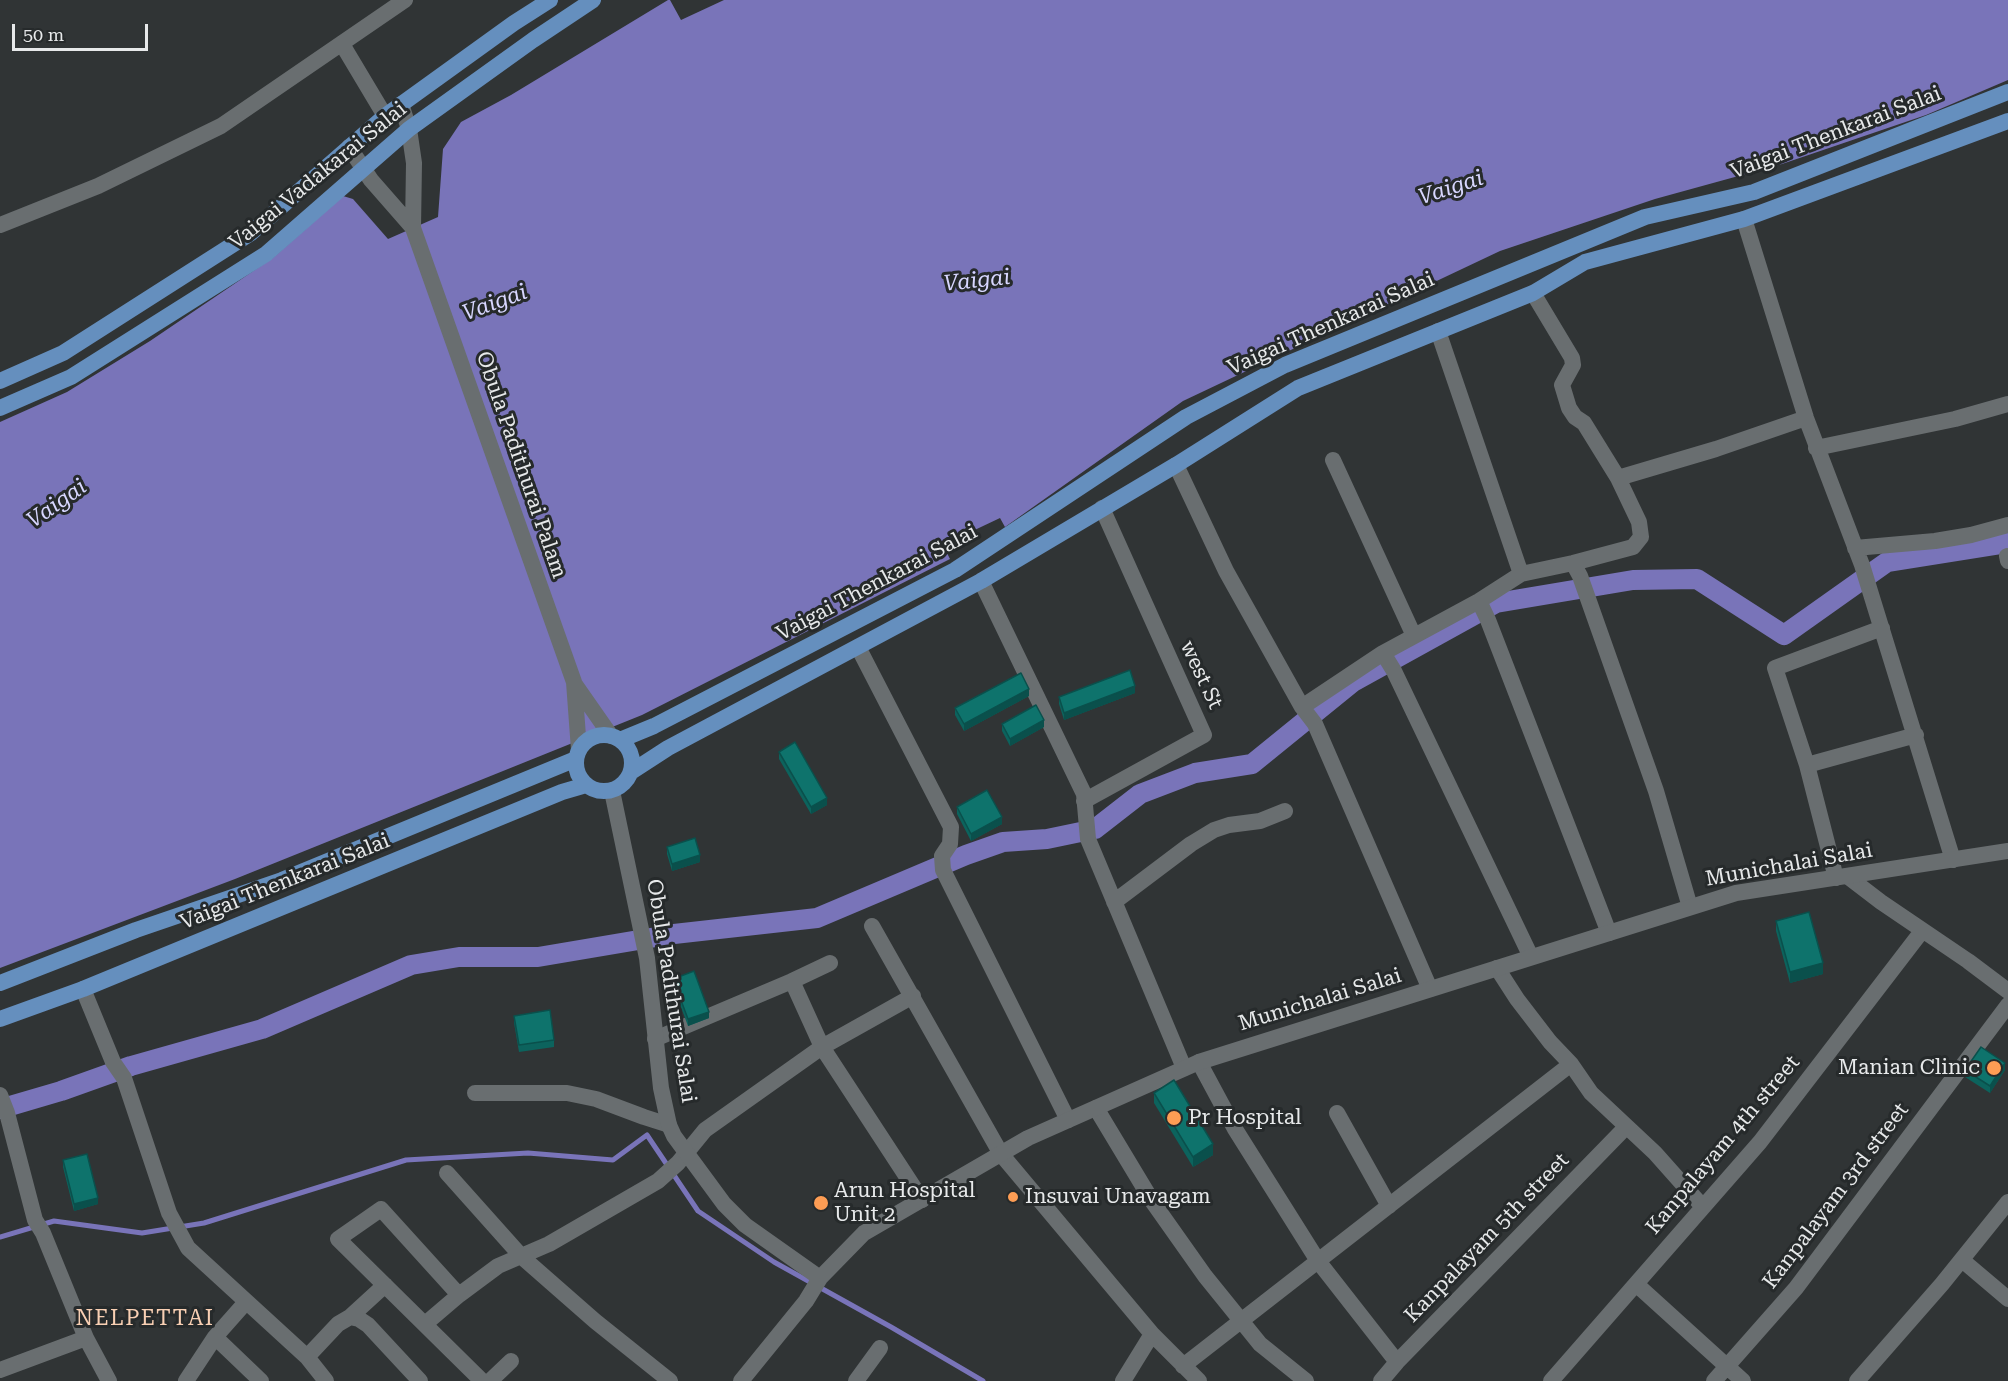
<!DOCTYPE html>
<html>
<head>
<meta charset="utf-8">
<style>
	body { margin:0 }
	#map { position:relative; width:2008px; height:1381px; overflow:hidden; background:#303435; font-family:"Roboto Serif",serif }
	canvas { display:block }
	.scale { position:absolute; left:12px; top:24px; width:136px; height:27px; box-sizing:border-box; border:3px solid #e7e9ea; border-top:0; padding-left:8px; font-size:18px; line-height:21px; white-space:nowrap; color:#e7e9ea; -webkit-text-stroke:4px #262a2b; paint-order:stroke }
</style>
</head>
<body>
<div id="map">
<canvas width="2008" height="1381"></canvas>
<div class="scale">50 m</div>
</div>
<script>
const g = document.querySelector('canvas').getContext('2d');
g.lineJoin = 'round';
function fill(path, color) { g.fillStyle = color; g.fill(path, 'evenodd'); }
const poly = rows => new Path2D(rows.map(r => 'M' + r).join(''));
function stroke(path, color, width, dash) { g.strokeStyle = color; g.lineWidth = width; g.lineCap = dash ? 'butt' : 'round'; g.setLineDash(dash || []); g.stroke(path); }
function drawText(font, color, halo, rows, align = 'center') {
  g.font = font + ' "Roboto Serif",serif'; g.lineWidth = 6; g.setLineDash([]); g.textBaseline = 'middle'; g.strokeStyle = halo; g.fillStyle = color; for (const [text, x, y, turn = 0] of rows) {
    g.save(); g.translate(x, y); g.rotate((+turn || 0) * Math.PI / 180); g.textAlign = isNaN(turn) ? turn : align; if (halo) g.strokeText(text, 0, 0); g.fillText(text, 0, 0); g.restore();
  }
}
fill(poly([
	[668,0,670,0,681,20,724,0,2008,0,2008,80,1926,115,1782,164,1655,199,1500,251,1183,401,1005,527,1000,518,943,545,950,559,642,715,235,879,0,968,0,422,67,392,150,341,274,257,343,196,353,199,388,239,438,217,443,149,461,122,511,95]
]), '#7974b9');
stroke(poly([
	[0,1237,54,1221,142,1233,204,1223,406,1160,528,1153,613,1160,647,1135,698,1211,774,1262,891,1327,983,1381]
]), '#7974b9', 5);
stroke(poly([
	[0,1109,61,1091,131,1066,262,1029,411,965,459,957,538,957,674,934,817,918,966,855,1003,842,1047,839,1095,829,1140,794,1195,773,1252,764,1353,682,1496,603,1633,580,1697,579,1784,635,1887,562,2008,543]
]), '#7974b9', 20);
stroke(poly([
	[342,44,385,116],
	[1744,219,1806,418,1862,565,1953,860],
	[0,225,98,186,221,126,405,0],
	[1816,448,1955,419,2008,404],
	[1333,460,1414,636],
	[1176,465,1226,571,1302,707,1315,724,1430,989],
	[1618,478,1716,449,1806,418],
	[1855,548,1935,541,1971,535,2008,525],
	[2007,556,2008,561],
	[1573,563,1580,576,1656,791,1690,907],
	[1521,574,1573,563,1633,547,1641,537,1639,522,1618,478,1584,423,1575,417,1569,408,1562,385,1573,365,1572,358,1533,293],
	[981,581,1084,794,1088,839,1184,1068],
	[1479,601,1488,620,1609,933],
	[858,647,951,827,950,844,942,856,943,870,1068,1120],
	[1383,653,1394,671,1531,957],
	[1302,707,1383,653,1479,601,1521,574,1438,331],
	[1807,765,1916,735],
	[1084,801,1204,735,1102,508],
	[1847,876,1881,902,1968,961,2008,991],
	[1836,878,1807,765,1775,668,1882,628],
	[1114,902,1191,844,1214,830,1229,825,1260,821,1285,811],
	[872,926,1001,1154,1152,1334,1199,1381],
	[830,963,792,981,822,1047,922,1200],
	[1497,968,1517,999,1550,1042,1571,1064,1591,1093,1655,1153,1703,1207],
	[83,989,113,1062,124,1078,169,1213,188,1248,307,1357,326,1381],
	[655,1039,792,981],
	[1199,1062,1235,1129,1318,1261,1397,1362],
	[475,1093,567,1093,596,1099,644,1117,669,1125],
	[0,1095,7,1113,35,1220,43,1233,86,1338,109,1381],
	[1096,1108,1152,1201,1205,1276,1260,1344,1306,1381],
	[1337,1113,1389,1206],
	[447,1173,522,1257,595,1321,670,1381],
	[1962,1260,2008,1299],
	[1636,1284,1743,1381],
	[459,1295,381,1209,338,1239,482,1381],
	[350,1317,385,1285],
	[425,1324,459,1295,498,1266,549,1244,658,1181,678,1163,705,1130,822,1047,913,996],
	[215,1337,261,1381],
	[307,1357,338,1324,350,1317,359,1319,368,1325,420,1381],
	[1183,1366,1571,1064],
	[0,1370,86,1338],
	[186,1381,215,1337,246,1302],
	[490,1381,511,1361],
	[856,1381,880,1348],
	[1123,1381,1152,1334],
	[1381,1381,1397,1362,1626,1127],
	[1551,1381,1760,1142,1922,931],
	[1714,1381,1796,1288,2008,1005],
	[1857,1381,1942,1284,2008,1202]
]), '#696e70', 16);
stroke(poly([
	[401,104,409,129,414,163,413,228,574,682,579,750],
	[349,147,371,180,413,228],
	[574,683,611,736],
	[612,791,647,958,661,1088,669,1125,674,1136,724,1204,745,1225,820,1278],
	[741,1381,806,1301,820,1278,864,1233,1028,1138,1199,1062,1736,893,2008,851]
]), '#696e70', 16);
stroke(poly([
	[0,381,63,353,251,233,385,116,514,23,550,0],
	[0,408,71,377,266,254,409,129,533,40,593,0],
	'576 763a28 28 0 1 1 56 0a28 28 0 1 1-56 0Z',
	[620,740,654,726,955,570,1186,417,1285,365,1645,217,1754,192,2008,92],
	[631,772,668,748,981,581,1176,465,1298,388,1533,293,1585,262,1744,219,2008,121],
	[0,983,136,930,282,880,576,759],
	[0,1019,83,989,562,792,586,785]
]), '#658fbe', 16);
fill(poly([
	[1135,693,1064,720,1059,704,1059,697],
	[1029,696,964,731,955,715,955,708],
	[1002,724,1044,727,1010,746,1002,731],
	[779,752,827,805,811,814,779,759],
	[957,807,1002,824,971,841,957,814],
	[667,847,700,862,672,871,667,854],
	[1776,921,1823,974,1790,983,1776,931],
	[673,979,709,1018,688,1026,673,986],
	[514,1016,554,1040,554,1047,519,1052,514,1023],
	[1965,1070,2005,1070,1990,1093,1965,1077],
	[1154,1093,1213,1155,1193,1167,1154,1103],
	[63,1160,98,1204,74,1211,63,1167]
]), '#0c635d');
fill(poly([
	[1135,686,1135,693,1064,720,1064,713],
	[1029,689,1029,696,964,731,964,724],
	[1044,720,1044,727,1010,746,1010,739],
	[827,798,827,805,811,814,811,807],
	[1002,817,1002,824,971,841,971,834],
	[700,855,700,862,672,871,672,864],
	[1823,963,1823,974,1790,983,1790,972],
	[709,1012,709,1018,688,1026,688,1019],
	[2005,1063,2005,1070,1990,1093,1990,1086],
	[1213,1144,1213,1155,1193,1167,1193,1157],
	[98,1198,98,1204,74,1211,74,1204]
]), '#0a504c');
const building = poly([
	[1130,670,1135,686,1064,713,1059,697,1130,670],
	[1021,673,1029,689,964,724,955,708,1021,673],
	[1036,705,1044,720,1010,739,1002,724,1036,705],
	[795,742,827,798,811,807,779,752,795,742],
	[987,790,1002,817,971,834,957,807,987,790],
	[695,838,700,855,672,864,667,847,695,838],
	[1809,912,1823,963,1790,972,1776,921,1809,912],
	[694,971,709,1012,688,1019,673,979,694,971],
	[550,1010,554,1040,519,1045,514,1016,550,1010],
	[1981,1047,2005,1063,1990,1086,1965,1070,1981,1047],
	[1174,1080,1213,1144,1193,1157,1154,1093,1174,1080],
	[87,1154,98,1198,74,1204,63,1160,87,1154]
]);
fill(building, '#0e736c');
stroke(building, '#0a504c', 1.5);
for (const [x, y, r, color] of [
	[1994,1068,8,"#fd9d54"],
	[1174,1118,8,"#fd9d54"],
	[1013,1197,6,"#fd9d54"],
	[821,1203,8,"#fd9d54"]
]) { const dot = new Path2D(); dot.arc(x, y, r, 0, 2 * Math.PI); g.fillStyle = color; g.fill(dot); stroke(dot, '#262a2b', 2); }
drawText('21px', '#e7e9ea', '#262a2b', [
	["Vaigai Thenkarai Salai",1836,133,-21],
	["Vaigai Vadakarai Salai",318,176,-39],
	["Vaigai Thenkarai Salai",1331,324,-24],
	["Obula Padithurai Palam",521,465,71],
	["Vaigai Thenkarai Salai",877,583,-28],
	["west St",1201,675,65],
	["Munichalai Salai",1789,865,-10],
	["Vaigai Thenkarai Salai",285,882,-22],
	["Obula Padithurai Salai",671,991,81],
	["Munichalai Salai",1320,1000,-17],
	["Kanpalayam 4th street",1723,1145,-50],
	["Kanpalayam 3rd street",1836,1196,-53],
	["Kanpalayam 5th street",1487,1238,-46]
]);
drawText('21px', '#e7e9ea', '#262a2b', [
	["Manian Clinic",1980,1068,"right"],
	["Pr Hospital",1188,1118],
	["Arun Hospital",834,1191],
	["Unit 2",834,1215],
	["Insuvai Unavagam",1025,1197]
], 'left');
drawText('italic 22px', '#d8d7ff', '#262a2b', [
	["Vaigai",1451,188,-18],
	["Vaigai",977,281,-6],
	["Vaigai",495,303,-20],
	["Vaigai",57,504,-35]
]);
g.letterSpacing = '1.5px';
drawText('22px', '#f8cfb3', '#262a2b', [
	["NELPETTAI",145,1319]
]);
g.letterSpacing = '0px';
</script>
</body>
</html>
